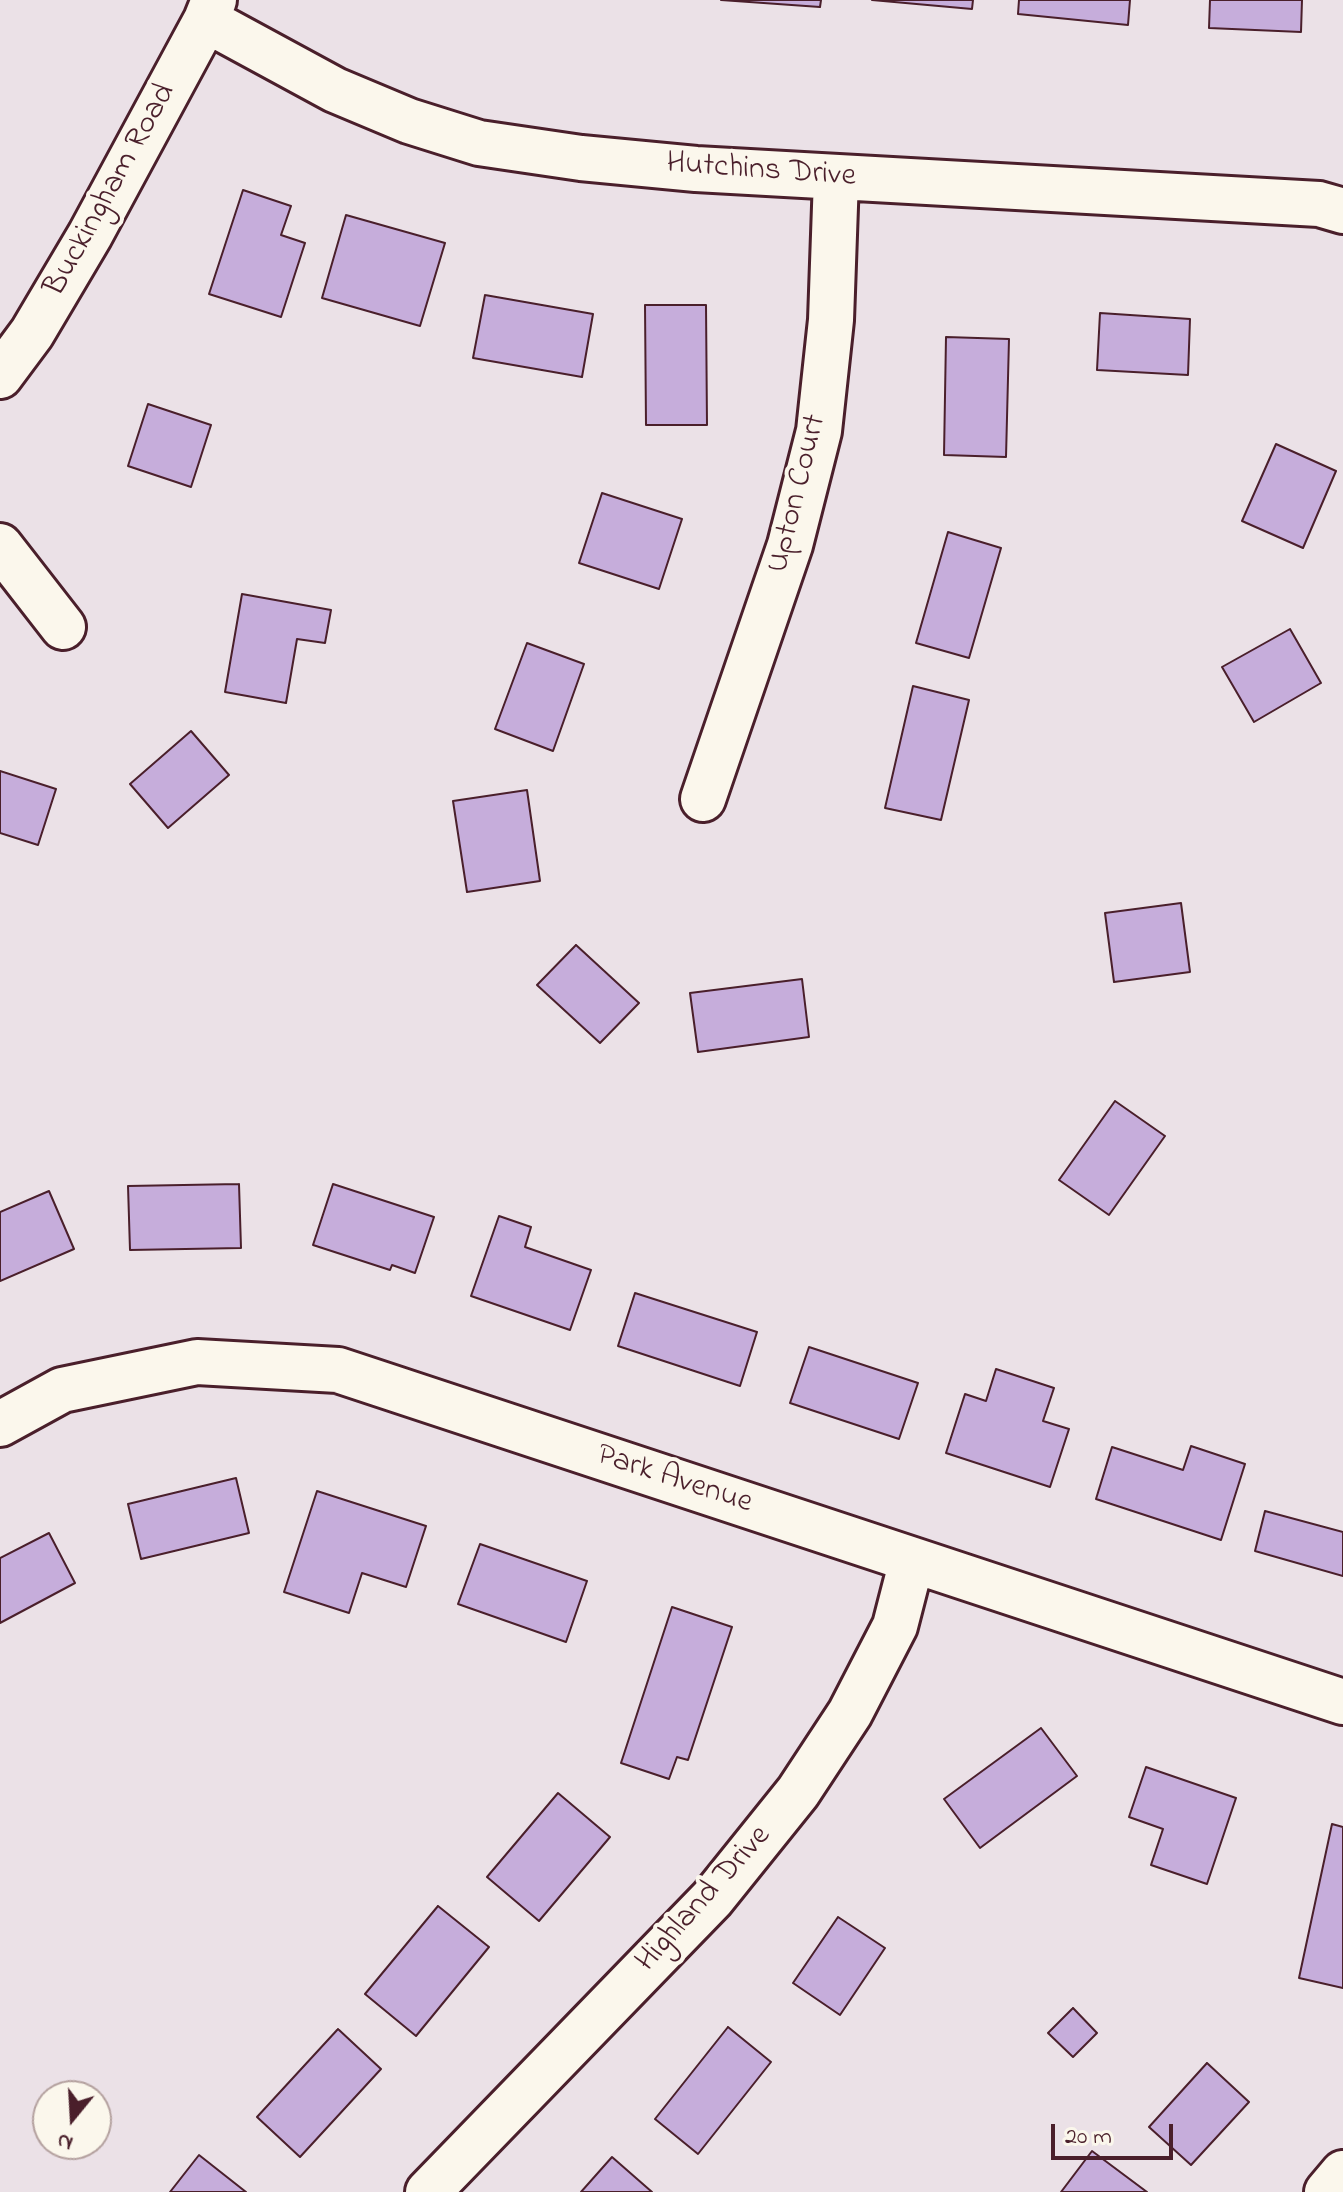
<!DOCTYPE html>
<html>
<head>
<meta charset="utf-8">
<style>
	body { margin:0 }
	#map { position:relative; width:1343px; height:2192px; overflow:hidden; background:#ebe1e7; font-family:"Indie Flower",sans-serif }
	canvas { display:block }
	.north { position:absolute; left:32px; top:2080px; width:80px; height:80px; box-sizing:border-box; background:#fbf7ec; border:2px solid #b4a19f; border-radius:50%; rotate:198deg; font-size:22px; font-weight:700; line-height:32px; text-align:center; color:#4a1f2b }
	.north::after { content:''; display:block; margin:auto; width:28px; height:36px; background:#4a1f2b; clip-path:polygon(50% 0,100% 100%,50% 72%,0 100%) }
	.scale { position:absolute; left:1051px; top:2124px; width:122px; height:36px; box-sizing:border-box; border:4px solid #4a1f2b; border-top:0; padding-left:10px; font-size:24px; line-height:28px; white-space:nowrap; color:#4a1f2b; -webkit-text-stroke:6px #fbf7ec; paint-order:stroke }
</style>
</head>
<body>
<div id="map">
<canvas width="1343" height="2192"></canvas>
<div class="north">N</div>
<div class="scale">20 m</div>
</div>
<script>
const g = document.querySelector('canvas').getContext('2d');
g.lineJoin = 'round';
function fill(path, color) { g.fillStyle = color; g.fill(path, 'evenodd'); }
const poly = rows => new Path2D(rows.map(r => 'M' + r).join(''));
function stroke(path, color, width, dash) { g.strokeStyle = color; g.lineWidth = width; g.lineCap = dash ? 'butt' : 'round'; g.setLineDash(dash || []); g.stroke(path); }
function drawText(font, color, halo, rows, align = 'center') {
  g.font = font + ' "Indie Flower",sans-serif'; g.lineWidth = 8; g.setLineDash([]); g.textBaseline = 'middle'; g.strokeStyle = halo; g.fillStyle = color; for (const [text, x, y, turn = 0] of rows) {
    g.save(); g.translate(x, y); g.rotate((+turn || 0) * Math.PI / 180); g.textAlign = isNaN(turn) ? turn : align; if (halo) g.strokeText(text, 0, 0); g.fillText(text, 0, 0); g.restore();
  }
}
const building = poly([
	[721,0,821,0,820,7,721,0],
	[872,0,973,0,972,9,872,0],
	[1019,0,1130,0,1128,25,1018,14,1019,0],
	[1210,0,1302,0,1301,32,1209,28,1210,0],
	[243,190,291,206,281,235,305,243,281,317,209,294,243,190],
	[346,215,445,243,420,326,322,298,346,215],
	[485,295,593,314,582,377,473,358,485,295],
	[645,305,706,305,707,425,646,425,645,305],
	[1100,313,1190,319,1188,375,1097,370,1100,313],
	[946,337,1009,339,1006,457,944,455,946,337],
	[148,404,211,425,191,487,128,466,148,404],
	[1276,444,1336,471,1303,548,1242,521,1276,444],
	[602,493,682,519,659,589,579,563,602,493],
	[948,532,1001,548,969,658,916,643,948,532],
	[242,594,331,610,325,643,297,639,286,703,225,692,242,594],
	[1290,629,1321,683,1254,722,1222,667,1290,629],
	[527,643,584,664,553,751,495,729,527,643],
	[913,686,969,700,941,820,885,808,913,686],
	[191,731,229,775,168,828,130,784,191,731],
	[0,771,56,789,38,845,0,833,0,771],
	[527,790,540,881,467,892,453,801,527,790],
	[1181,903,1190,972,1114,982,1105,913,1181,903],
	[576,945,639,1003,600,1043,537,985,576,945],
	[802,979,809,1037,698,1052,690,993,802,979],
	[1115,1101,1165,1136,1109,1215,1059,1180,1115,1101],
	[239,1184,241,1248,130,1250,128,1186,239,1184],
	[333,1184,434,1217,415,1273,392,1265,390,1270,313,1245,333,1184],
	[49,1191,74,1249,0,1281,0,1212,49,1191],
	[499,1216,531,1227,525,1247,591,1270,570,1330,471,1296,499,1216],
	[635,1293,757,1332,740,1386,618,1346,635,1293],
	[809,1347,918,1383,899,1439,790,1403,809,1347],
	[996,1369,1054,1388,1043,1421,1069,1429,1050,1487,946,1453,965,1394,986,1401,996,1369],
	[1191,1446,1245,1464,1221,1540,1096,1499,1112,1447,1183,1470,1191,1446],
	[236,1478,249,1533,141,1559,128,1504,236,1478],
	[317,1491,426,1526,406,1587,362,1573,349,1613,284,1592,317,1491],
	[1265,1511,1343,1532,1343,1576,1255,1551,1265,1511],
	[49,1533,75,1583,0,1623,0,1558,49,1533],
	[480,1544,587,1581,566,1642,458,1604,480,1544],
	[672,1607,732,1627,688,1760,677,1757,669,1779,621,1763,672,1607],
	[1041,1728,1077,1776,980,1848,944,1799,1041,1728],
	[1146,1767,1236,1798,1207,1884,1151,1865,1163,1829,1129,1817,1146,1767],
	[558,1793,610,1837,539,1921,487,1877,558,1793],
	[1332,1824,1343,1827,1343,1988,1299,1978,1332,1824],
	[438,1906,489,1947,416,2036,365,1994,438,1906],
	[838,1917,885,1948,840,2015,793,1983,838,1917],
	[1073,2008,1097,2033,1073,2057,1048,2033,1073,2008],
	[728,2027,771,2062,698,2154,655,2119,728,2027],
	[338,2029,381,2069,300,2157,257,2117,338,2029],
	[1207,2063,1249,2102,1191,2165,1149,2127,1207,2063],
	[1092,2151,1147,2192,1061,2192,1092,2151],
	[199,2155,246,2192,170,2192,199,2155],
	[612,2157,652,2192,581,2192,612,2157]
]);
fill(building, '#c6addb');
stroke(building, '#4a1f2b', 2);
const minor = poly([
	[206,20,335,90,409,121,479,143,581,158,696,169,1319,204,1343,211],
	[0,376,32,333,90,235,206,20,214,0],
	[0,546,63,627],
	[703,799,790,545,819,431,831,320,836,178],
	[0,1424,62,1390,197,1362,338,1370,1343,1702],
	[428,2192,712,1899,798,1792,850,1713,895,1626,912,1560],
	[1327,2192,1343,2173]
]);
stroke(minor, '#4a1f2b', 50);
stroke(minor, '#fbf7ec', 44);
drawText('32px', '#4a1f2b', '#fbf7ec', [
	["Hutchins Drive",761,172,4],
	["Buckingham Road",112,191,-61],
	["Upton Court",799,494,-76],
	["Park Avenue",674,1481,18],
	["Highland Drive",705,1900,-48]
]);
</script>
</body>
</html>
